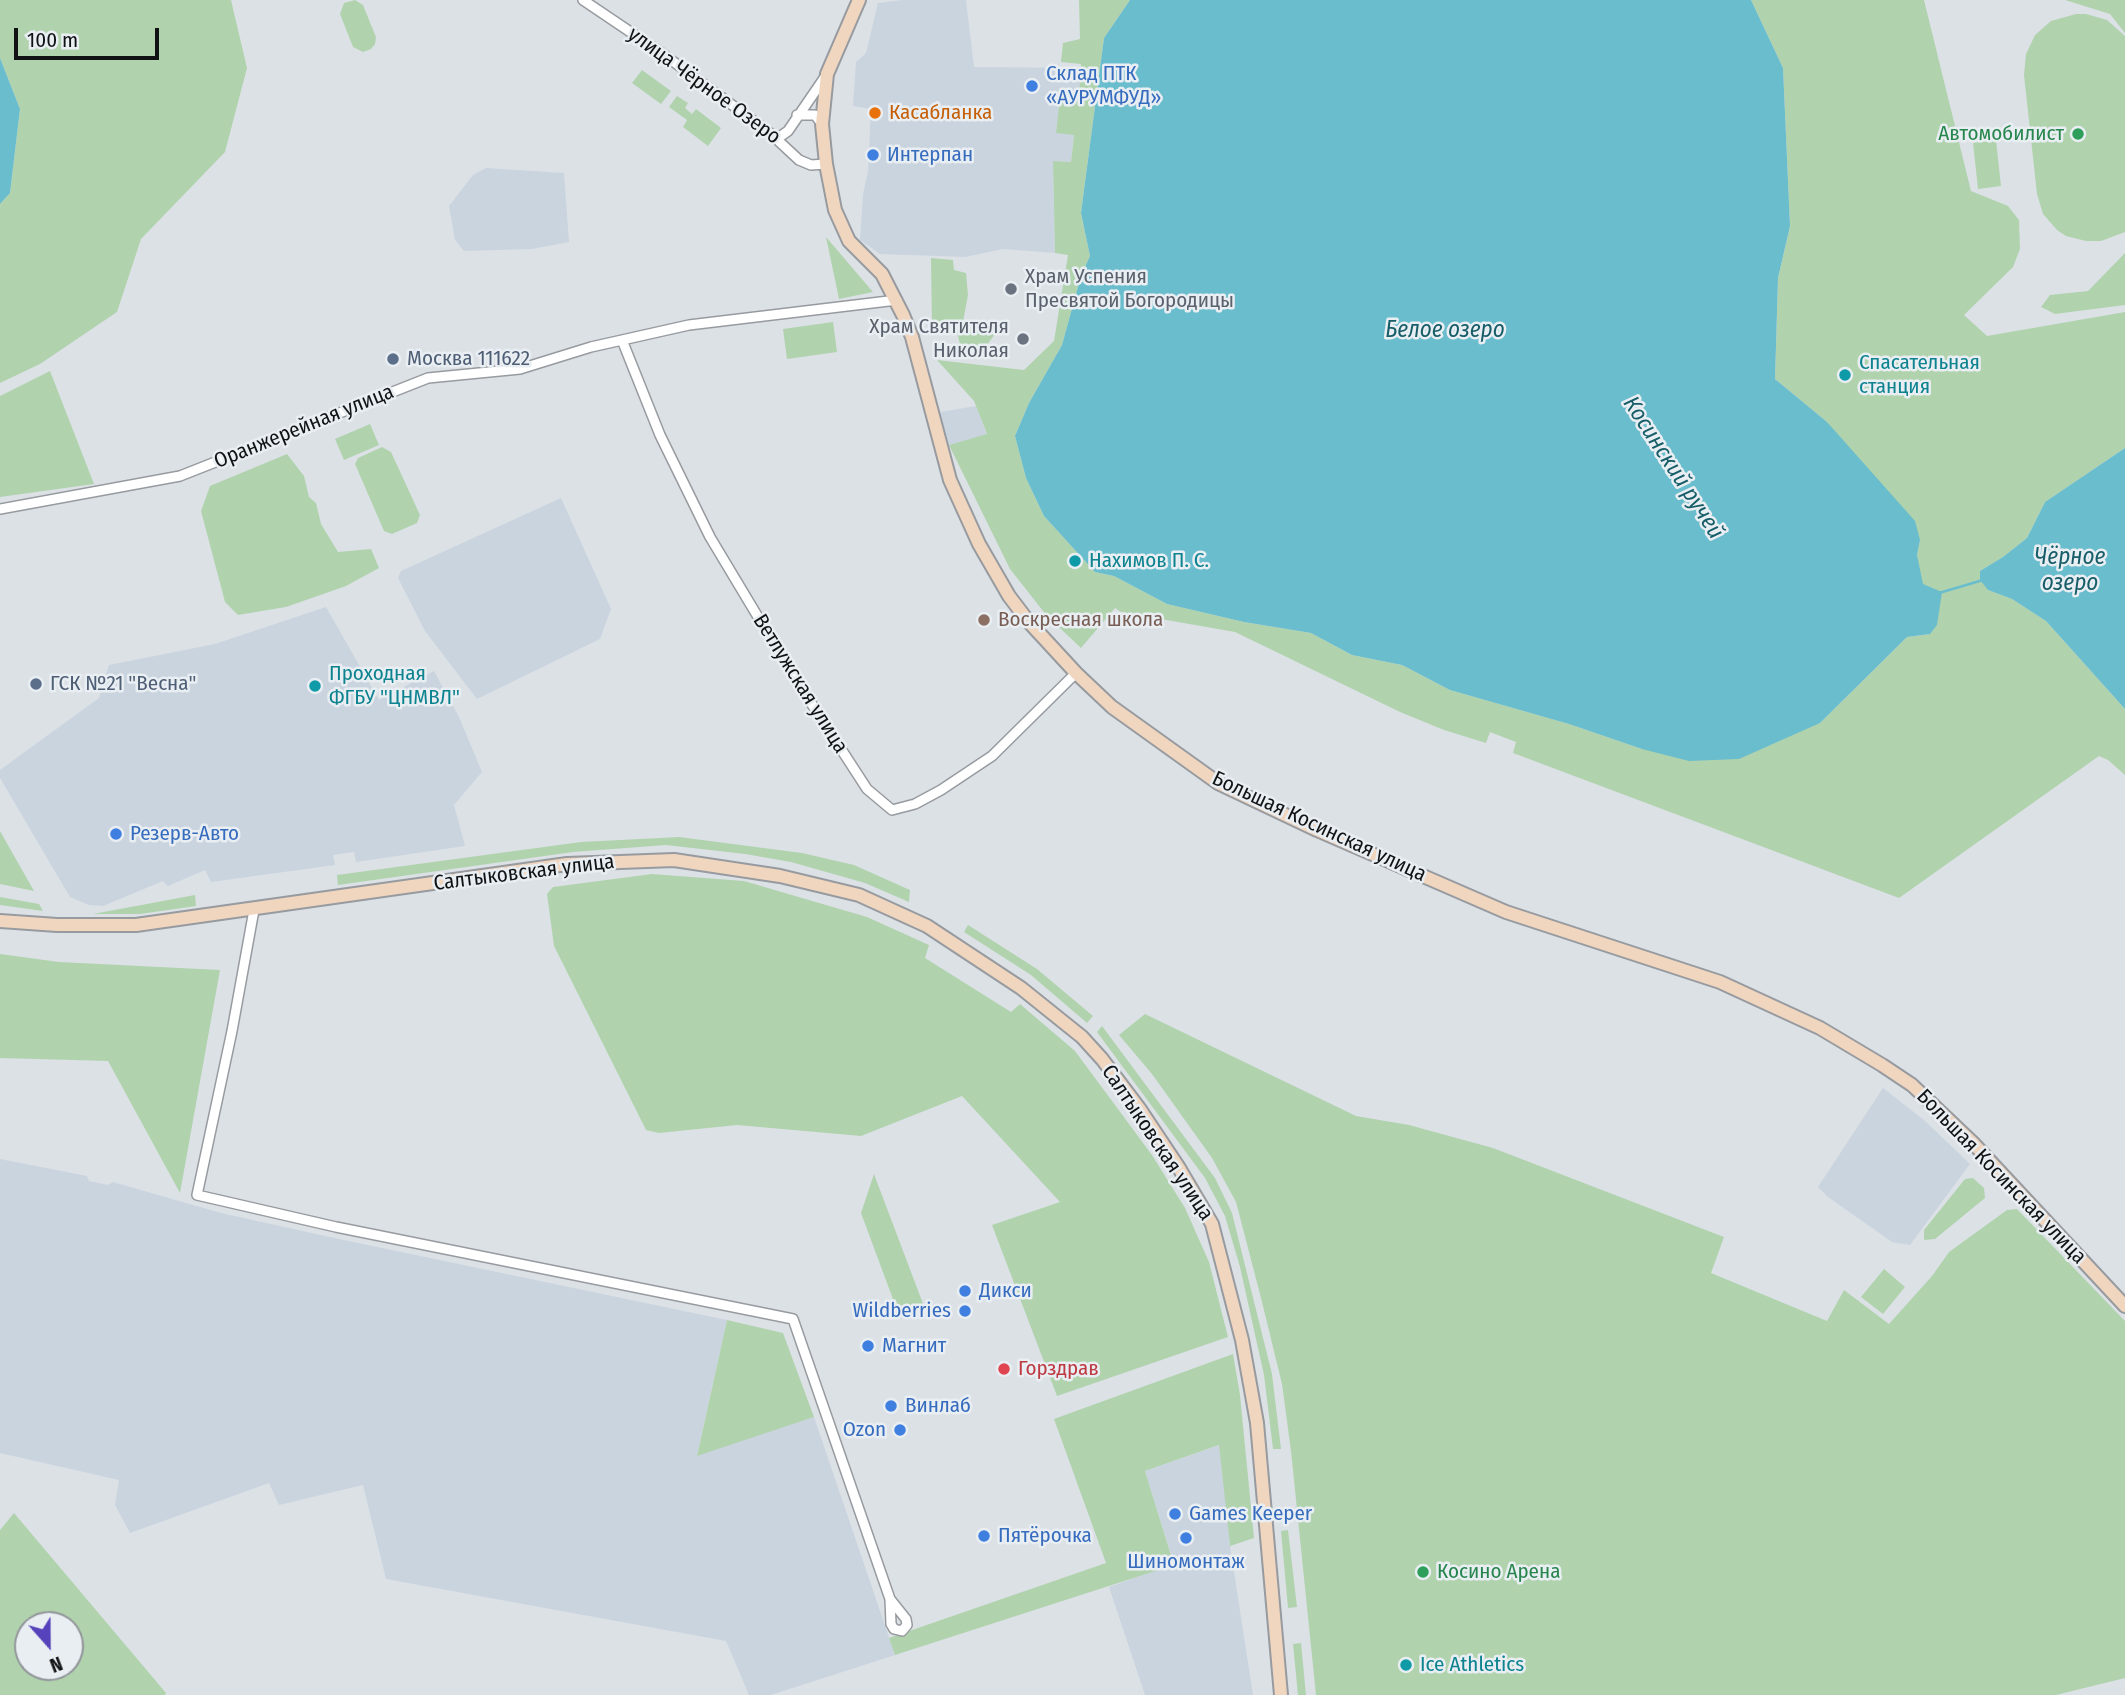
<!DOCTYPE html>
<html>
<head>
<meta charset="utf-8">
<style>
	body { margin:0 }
	#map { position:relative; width:2125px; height:1695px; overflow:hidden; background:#dce1e6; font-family:"Fira Sans Condensed",sans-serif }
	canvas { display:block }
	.north { position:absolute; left:14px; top:1611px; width:70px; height:70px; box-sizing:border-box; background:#e9eef3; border:2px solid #92969a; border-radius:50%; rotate:159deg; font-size:19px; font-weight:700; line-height:28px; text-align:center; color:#101214 }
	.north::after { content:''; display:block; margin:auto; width:24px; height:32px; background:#5643bb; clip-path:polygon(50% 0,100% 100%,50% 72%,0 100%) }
	.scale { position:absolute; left:14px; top:28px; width:145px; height:32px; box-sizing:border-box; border:4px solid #101214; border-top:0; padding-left:9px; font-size:21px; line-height:24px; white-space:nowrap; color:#101214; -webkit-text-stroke:5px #e9eef3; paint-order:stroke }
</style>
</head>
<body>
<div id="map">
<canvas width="2125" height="1695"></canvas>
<div class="north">N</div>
<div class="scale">100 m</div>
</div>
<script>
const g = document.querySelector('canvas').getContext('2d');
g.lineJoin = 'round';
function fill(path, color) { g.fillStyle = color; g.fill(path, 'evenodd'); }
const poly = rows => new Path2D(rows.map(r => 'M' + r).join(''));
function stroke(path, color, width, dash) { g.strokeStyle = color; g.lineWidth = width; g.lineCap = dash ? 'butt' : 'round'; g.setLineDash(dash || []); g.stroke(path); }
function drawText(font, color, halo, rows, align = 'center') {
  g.font = font + ' "Fira Sans Condensed",sans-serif'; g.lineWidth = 5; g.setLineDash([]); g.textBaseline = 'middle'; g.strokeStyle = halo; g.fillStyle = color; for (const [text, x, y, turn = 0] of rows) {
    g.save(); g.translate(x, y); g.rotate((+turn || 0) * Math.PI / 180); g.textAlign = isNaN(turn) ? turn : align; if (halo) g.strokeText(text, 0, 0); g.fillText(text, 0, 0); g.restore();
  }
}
fill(poly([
	[903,0,966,0,974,67,1082,68,1079,97,1060,97,1056,132,1074,134,1071,162,1053,161,1055,253,1003,249,965,257,880,254,860,240,863,194,868,171,871,109,853,106,856,62,866,53,878,3],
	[486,168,564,173,569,242,532,249,464,251,455,240,449,206,473,175],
	[976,406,987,435,949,445,940,412],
	[561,498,611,609,600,639,477,699,425,631,398,578,401,571],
	[326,607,379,700,434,671,459,717,482,772,454,805,465,846,356,862,354,852,333,855,335,865,211,882,205,870,168,886,163,881,103,906,89,905,70,897,0,778,0,770,99,698,109,665,215,644],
	[1883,1088,1924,1120,1970,1164,1910,1245,1892,1242,1828,1197,1818,1187],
	[0,1159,87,1176,89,1181,108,1185,113,1182,221,1213,339,1239,727,1320,697,1455,814,1417,895,1655,771,1695,749,1695,726,1641,386,1579,363,1485,279,1505,269,1483,130,1533,115,1505,119,1480,0,1453],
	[1220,1445,1230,1546,1253,1695,1145,1695,1109,1587,1174,1564,1145,1471]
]), '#cad4df');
fill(poly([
	[0,0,231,0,247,68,225,152,141,239,117,312,40,364,0,383,0,204,10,193,20,109,0,58],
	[355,0,363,5,376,37,375,44,371,49,363,52,353,47,340,14,344,3],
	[1079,0,1130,0,1104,38,1081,213,1090,256,1081,276,1062,345,1029,403,1015,436,1026,478,1044,516,1095,572,1114,576,1167,604,1244,622,1311,633,1352,655,1402,665,1450,690,1569,724,1642,749,1820,723,1907,637,1930,634,1917,555,1920,540,1827,422,1775,379,1778,278,1790,226,1783,68,1751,0,1924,0,1971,191,2008,206,2019,220,2020,249,2013,267,1964,315,1987,336,2125,312,2125,448,2045,502,2027,538,2003,557,1980,571,1988,590,2012,599,2046,621,2125,709,2125,775,2108,760,2099,756,1899,898,1513,753,1516,742,1490,732,1486,743,1444,730,1400,712,1235,632,1121,612,1115,608,1081,648,1047,616,1010,569,949,445,987,434,974,401,937,360,1024,370,1054,341,1068,255,1055,253,1053,161,1071,162,1074,135,1056,133,1060,96,1079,97,1081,64,1061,62,1063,43,1080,39],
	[2065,0,2125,0,2125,33,2110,14],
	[2076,14,2086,14,2107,20,2125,36,2125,232,2101,241,2086,241,2066,236,2057,230,2043,214,2037,194,2024,75,2026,54,2035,35,2051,21],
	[642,70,671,91,661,104,632,83],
	[677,96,688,103,685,108,692,114,696,109,721,128,708,146,683,127,687,120,669,107],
	[1996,140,2001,186,1978,189,1973,143],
	[826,237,873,292,839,299],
	[2125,253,2125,305,2055,314,2041,307,2050,295,2088,291],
	[931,258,953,260,954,270,966,273,968,295,963,322,932,328],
	[833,322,837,352,787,359,783,329],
	[1003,323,984,349,961,349,957,332],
	[50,371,94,484,0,497,0,396],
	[370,424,379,445,344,460,335,439],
	[382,447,391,452,420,515,417,523,392,534,384,531,355,464,358,458],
	[287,454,304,476,309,497,316,503,321,524,338,552,371,549,379,568,346,586,286,607,238,615,225,602,201,511,210,486],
	[0,831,34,891,0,884],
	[679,837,802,853,854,865,910,890,909,902,865,883,791,862,745,854,666,845,573,852,338,885,337,875,581,842],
	[652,874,744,881,867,917,929,945,925,958,1011,1012,1020,1004,1075,1051,1152,1155,1185,1208,1209,1262,1228,1337,1057,1396,992,1225,1060,1202,962,1096,861,1136,737,1125,659,1133,646,1130,554,946,547,894,553,887],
	[195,895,196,906,140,914,93,914],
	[0,897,39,904,43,911,0,905],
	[968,925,1037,969,1093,1016,1087,1023,1031,975,964,932],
	[0,954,59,962,220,970,180,1193,108,1061,0,1058],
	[1145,1014,1356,1116,1409,1125,1493,1148,1724,1237,1711,1273,1827,1321,1844,1290,1889,1324,1932,1276,1949,1252,2007,1210,2017,1209,2125,1321,2125,1678,2056,1695,1316,1695,1291,1451,1282,1384,1261,1298,1236,1202,1212,1158,1152,1074,1119,1035],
	[1102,1026,1215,1178,1232,1213,1272,1374,1281,1449,1273,1449,1264,1375,1240,1267,1225,1216,1205,1178,1097,1032],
	[874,1174,925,1309,900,1318,861,1213],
	[1973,1178,1984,1188,1985,1198,1935,1239,1924,1240,1924,1230,1965,1179],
	[1884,1269,1905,1287,1883,1314,1861,1297],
	[727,1320,783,1333,814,1417,697,1456],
	[1233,1354,1240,1395,1254,1538,1230,1546,1219,1445,1145,1471,1174,1565,895,1655,889,1638,1106,1563,1054,1419],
	[14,1513,166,1693,165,1695,0,1695,0,1530],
	[28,1625,70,1625,70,1667,28,1667],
	[1288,1530,1297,1607,1288,1608,1281,1531],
	[1301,1643,1306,1695,1298,1695,1293,1644]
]), '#b0d3ae');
fill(poly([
	[1130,0,1751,0,1783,68,1790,226,1778,278,1775,379,1827,422,1915,521,1920,540,1917,555,1923,584,1942,592,1937,625,1930,634,1907,637,1820,723,1739,759,1689,761,1642,749,1569,724,1450,690,1402,665,1352,655,1311,633,1244,622,1167,604,1114,576,1095,572,1044,516,1026,478,1015,436,1029,403,1062,345,1081,276,1090,256,1081,213,1104,38],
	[0,58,20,109,10,193,0,204],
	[2125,448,2125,709,2046,621,2012,599,1988,590,1980,580,1980,571,2003,557,2027,538,2045,502]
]), '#69bdcd');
stroke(poly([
	[1939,593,1983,580]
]), '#69bdcd', 2.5);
const street = poly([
	[583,0,663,54,770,133,799,160,811,165,826,164],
	[797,115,815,115,822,124],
	[778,138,788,131,827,74],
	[622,340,660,435,710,537,791,672,867,789,892,810,915,804,941,790,992,756,1076,673],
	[0,509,180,476,428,378,520,369,591,347,689,325,897,300],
	[254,910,232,1031,197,1195,336,1227,793,1319,890,1599,891,1624,894,1629,902,1631,907,1625,906,1619,890,1599]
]);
const secondary = poly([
	[859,0,827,74,822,124,826,164,835,210,849,241,882,274,903,315,912,337,950,480,979,544,1009,596,1028,621,1076,673,1112,707,1218,783,1317,830,1506,912,1720,982,1820,1028,1882,1065,1912,1085,1973,1143,2125,1306],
	[0,921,57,925,136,925,567,864,674,860,780,876,859,895,927,926,1021,988,1082,1037,1102,1059,1139,1108,1179,1168,1212,1224,1242,1340,1257,1423,1281,1695]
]);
stroke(street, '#979ba0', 12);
stroke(secondary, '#979ba0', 16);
stroke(street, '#fff', 9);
stroke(secondary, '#f0d6bf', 12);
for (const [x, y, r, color] of [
	[1032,86,7,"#3f7fe0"],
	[875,113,7,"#e8710a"],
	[2078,134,7,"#2e9e5b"],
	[873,155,7,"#3f7fe0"],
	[1011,289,7,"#6b7280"],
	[1023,339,7,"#6b7280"],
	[393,359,7,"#5c6f8a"],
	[1845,375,7,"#0f9aa8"],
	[1075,561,7,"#0f9aa8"],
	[984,620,7,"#8d6e63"],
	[36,684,7,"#5c6f8a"],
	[315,686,7,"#0f9aa8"],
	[116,834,7,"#3f7fe0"],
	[965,1291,7,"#3f7fe0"],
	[965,1311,7,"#3f7fe0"],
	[868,1346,7,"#3f7fe0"],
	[1004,1369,7,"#e0444e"],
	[891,1406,7,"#3f7fe0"],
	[900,1430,7,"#3f7fe0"],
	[1175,1514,7,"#3f7fe0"],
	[984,1536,7,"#3f7fe0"],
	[1186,1538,7,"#3f7fe0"],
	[1423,1572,7,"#2e9e5b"],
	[1406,1665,7,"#0f9aa8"]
]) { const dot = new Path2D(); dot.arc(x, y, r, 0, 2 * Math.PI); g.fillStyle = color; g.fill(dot); stroke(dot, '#e9eef3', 2.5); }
drawText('21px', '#366cbe', '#e9eef3', [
	["Склад ПТК",1046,74],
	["«АУРУМФУД»",1046,98],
	["Интерпан",887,155],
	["Резерв-Авто",130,834],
	["Дикси",979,1291],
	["Wildberries",951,1311,"right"],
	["Магнит",882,1346],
	["Винлаб",905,1406],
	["Ozon",886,1430,"right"],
	["Games Keeper",1189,1514],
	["Пятёрочка",998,1536],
	["Шиномонтаж",1186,1562,"center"]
], 'left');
drawText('21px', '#101214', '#e9eef3', [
	["улица Чёрное Озеро",704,86,36],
	["Оранжерейная улица",304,427,-22],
	["Ветлужская улица",800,684,58],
	["Большая Косинская улица",1319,827,25],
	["Салтыковская улица",524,873,-7],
	["Салтыковская улица",1157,1143,56],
	["Большая Косинская улица",2001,1177,46]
]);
drawText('21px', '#c56008', '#e9eef3', [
	["Касабланка",889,113]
], 'left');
drawText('21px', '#27864d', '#e9eef3', [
	["Автомобилист",2064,134],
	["Косино Арена",1437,1572,"left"]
], 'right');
drawText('21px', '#5b616d', '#e9eef3', [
	["Храм Успения",1025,277],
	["Пресвятой Богородицы",1025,301],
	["Храм Святителя",1009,327,"right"],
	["Николая",1009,351,"right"]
], 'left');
drawText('21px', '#4e5e75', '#e9eef3', [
	["Москва 111622",407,359],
	["ГСК №21 \"Весна\"",50,684]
], 'left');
drawText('21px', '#0d838f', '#e9eef3', [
	["Спасательная",1859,363],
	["станция",1859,387],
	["Нахимов П. С.",1089,561],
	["Проходная",329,674],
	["ФГБУ \"ЦНМВЛ\"",329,698],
	["Ice Athletics",1420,1665]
], 'left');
drawText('21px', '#785e54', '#e9eef3', [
	["Воскресная школа",998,620]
], 'left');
drawText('21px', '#be3a42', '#e9eef3', [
	["Горздрав",1018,1369]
], 'left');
drawText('italic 23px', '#165d68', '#e9eef3', [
	["Белое озеро",1445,331],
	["Косинский ручей",1673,468,57],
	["Чёрное",2070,558],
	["озеро",2070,584]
]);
</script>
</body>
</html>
